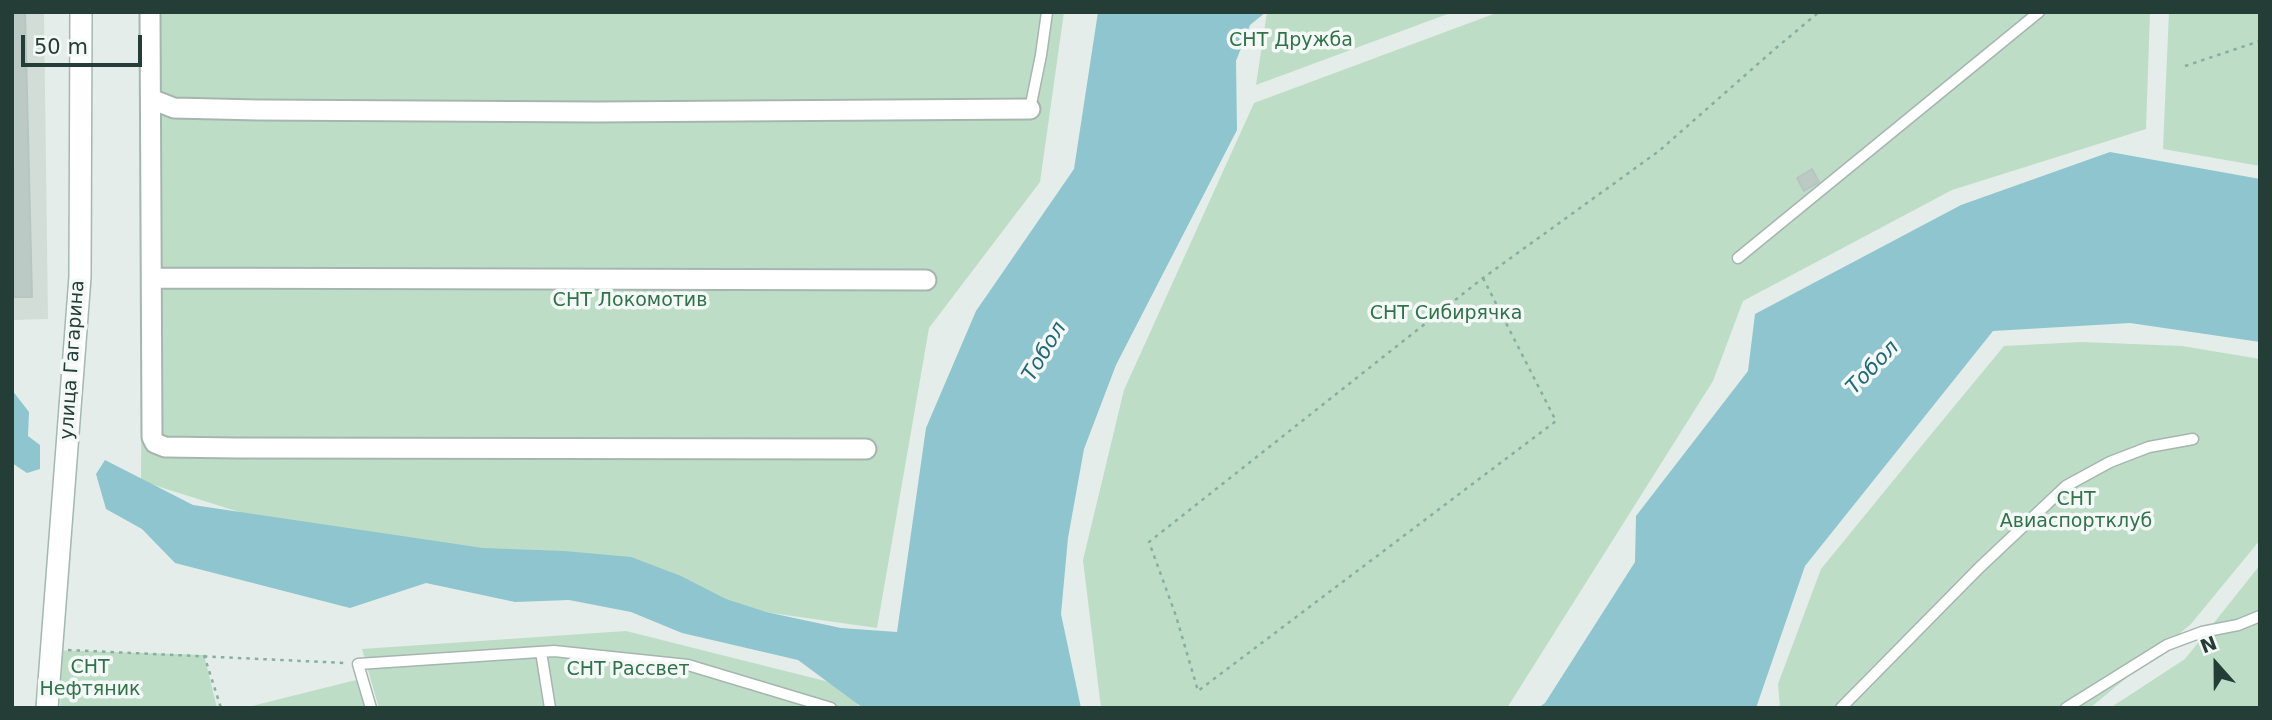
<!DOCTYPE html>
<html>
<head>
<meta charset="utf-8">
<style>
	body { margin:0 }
	#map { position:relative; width:2272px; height:720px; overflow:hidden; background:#e4ede9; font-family:"DejaVu Sans",sans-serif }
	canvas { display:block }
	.frame { position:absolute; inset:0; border:14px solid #243e37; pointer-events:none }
	.north { position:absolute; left:2181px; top:629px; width:70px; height:70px; -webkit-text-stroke:5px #f4f9f7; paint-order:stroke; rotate:339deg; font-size:19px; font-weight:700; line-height:28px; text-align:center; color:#243e37 }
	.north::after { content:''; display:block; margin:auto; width:24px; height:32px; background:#243e37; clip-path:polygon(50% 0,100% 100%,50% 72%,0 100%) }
	.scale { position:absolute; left:21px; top:35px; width:121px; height:32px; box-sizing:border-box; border:4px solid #243e37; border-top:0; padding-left:9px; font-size:21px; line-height:24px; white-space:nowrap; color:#243e37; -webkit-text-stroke:5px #f4f9f7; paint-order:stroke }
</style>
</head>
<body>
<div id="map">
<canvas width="2272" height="720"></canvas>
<div class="frame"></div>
<div class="north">N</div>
<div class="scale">50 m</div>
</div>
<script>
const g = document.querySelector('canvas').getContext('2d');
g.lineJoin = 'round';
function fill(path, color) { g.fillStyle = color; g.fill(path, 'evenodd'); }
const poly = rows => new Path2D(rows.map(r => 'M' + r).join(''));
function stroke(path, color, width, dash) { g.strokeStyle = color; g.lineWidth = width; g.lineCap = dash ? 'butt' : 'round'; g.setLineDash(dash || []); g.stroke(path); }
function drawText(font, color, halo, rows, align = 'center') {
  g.font = font + ' "DejaVu Sans",sans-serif'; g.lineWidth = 7; g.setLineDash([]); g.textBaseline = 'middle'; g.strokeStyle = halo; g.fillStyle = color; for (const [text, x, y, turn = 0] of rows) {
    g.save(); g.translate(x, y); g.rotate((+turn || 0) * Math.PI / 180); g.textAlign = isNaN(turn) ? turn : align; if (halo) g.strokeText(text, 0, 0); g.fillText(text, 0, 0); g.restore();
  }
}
fill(poly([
	[12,12,44,12,48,319,12,320]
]), '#d2ddd8');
fill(poly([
	[144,12,1064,12,1040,182,929,328,877,628,385,558,141,481],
	[1267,12,1453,12,1256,85],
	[1499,12,2150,12,2146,129,1952,190,1743,301,1713,381,1507,708,1101,708,1083,560,1124,390,1254,103],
	[2169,12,2260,12,2260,166,2163,149],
	[2082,342,2182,346,2260,359,2260,540,2191,624,2090,708,1780,708,1778,684,1821,569,1928,438,2004,346],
	[2260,565,2260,708,2110,708,2185,659],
	[626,631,845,686,860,708,379,708,362,649],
	[51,650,204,655,217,708,60,708,62,659],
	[360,679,368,708,244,708]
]), '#beddc6');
fill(poly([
	[1098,12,1266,12,1250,25,1236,61,1237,130,1116,365,1084,449,1068,538,1061,614,1081,708,863,708,798,660,682,633,631,612,569,600,515,602,426,583,350,608,175,563,142,529,106,509,96,474,105,460,193,505,483,548,564,551,631,557,681,576,726,599,766,612,841,628,897,632,926,428,976,311,1074,169],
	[2110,152,2260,179,2260,342,2130,323,1993,331,1805,566,1756,708,1538,708,1545,703,1635,562,1636,516,1748,371,1755,314,1961,205],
	[12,390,29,412,28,436,40,445,40,469,27,473,12,463]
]), '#8fc5cf');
const building = poly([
	[12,12,25,12,32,297,14,297,12,12],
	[1812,169,1819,182,1804,191,1797,178,1812,169]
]);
fill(building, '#bccac5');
stroke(building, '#b7c6c0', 2);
const service = poly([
	[1030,109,1041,55,1047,12],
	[1738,258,2039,12],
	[541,652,550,708],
	[371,708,358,664,554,651,688,665,831,708],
	[1841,708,1979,568,2066,486,2110,462,2149,447,2193,439],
	[2066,708,2167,645,2202,632,2238,625,2260,616]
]);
const minor = poly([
	[150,12,152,437,155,443,165,447,237,448,866,449],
	[151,99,174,108,258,110,596,112,1030,109],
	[153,278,926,280]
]);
const secondary = poly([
	[47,708,80,277,81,12]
]);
stroke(service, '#a7b5b0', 13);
stroke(minor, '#a7b5b0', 23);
stroke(secondary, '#a3b8b1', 24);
stroke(poly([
	[2185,66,2260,41],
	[1483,278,1556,421,1198,691,1176,616,1149,542,1483,278,1659,151,1776,48,1819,12],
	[68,650,345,663],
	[204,655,221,708]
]), '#86afa2', 2.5, [3.5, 5]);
stroke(service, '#fff', 10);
stroke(minor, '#fff', 19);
stroke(secondary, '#fff', 21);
drawText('19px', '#30734a', '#f4f9f7', [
	["СНТ Дружба",1291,41],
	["СНТ Локомотив",630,301],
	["СНТ Сибирячка",1446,314],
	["СНТ",2076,500],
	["Авиаспортклуб",2076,522],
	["СНТ",90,668],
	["Нефтяник",90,690],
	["СНТ Рассвет",628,670]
]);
drawText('19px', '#243e37', '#f4f9f7', [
	["улица Гагарина",73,360,-86]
]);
drawText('italic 21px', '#216977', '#f4f9f7', [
	["Тобол",1045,352,-59],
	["Тобол",1873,368,-46]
]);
</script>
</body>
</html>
